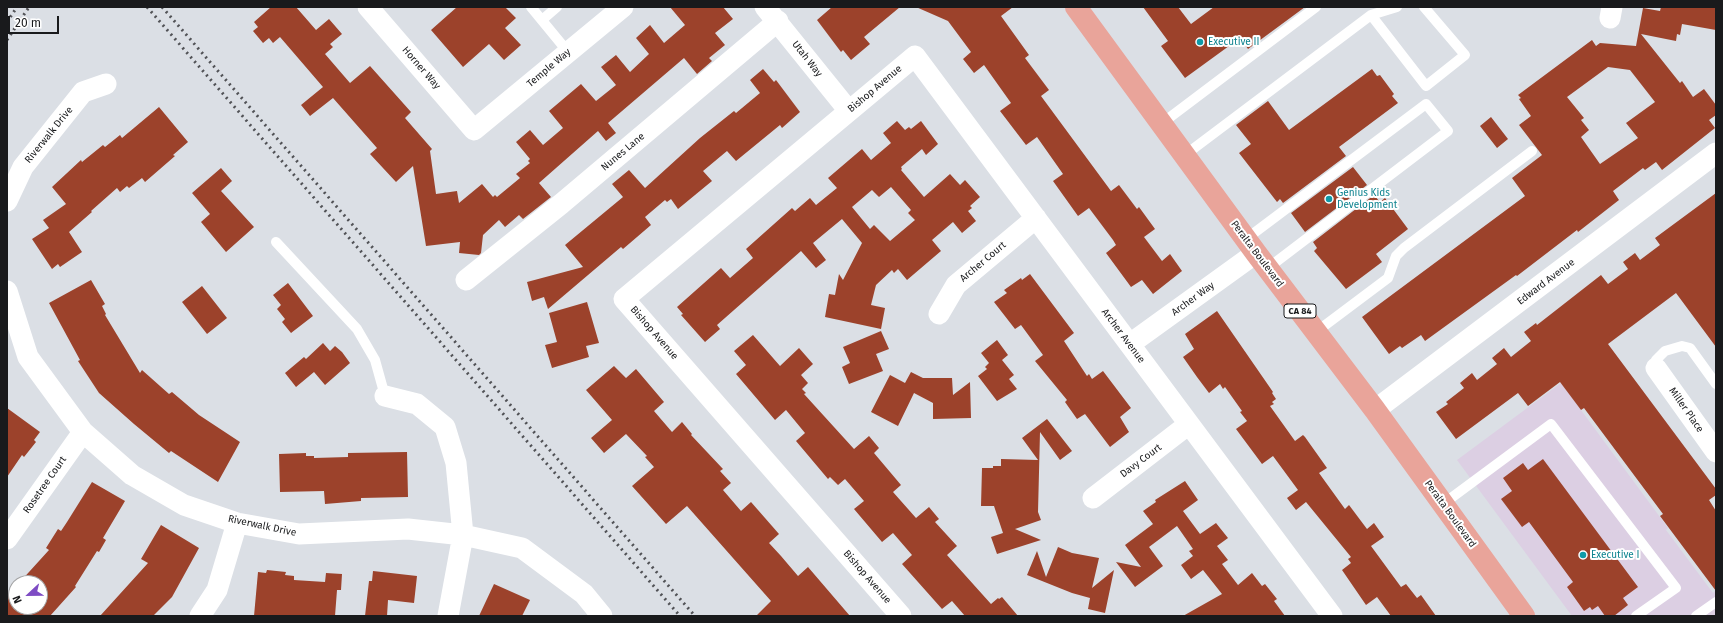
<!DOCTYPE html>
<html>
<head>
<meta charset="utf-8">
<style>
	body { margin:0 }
	#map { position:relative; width:1723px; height:623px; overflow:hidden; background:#dbdfe5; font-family:"Fira Sans",sans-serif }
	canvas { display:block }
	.frame { position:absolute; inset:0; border:8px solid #191a1c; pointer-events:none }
	.north { position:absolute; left:8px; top:575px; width:40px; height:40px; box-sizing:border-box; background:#fff; border:1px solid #a3a3a4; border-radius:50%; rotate:248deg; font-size:11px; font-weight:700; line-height:16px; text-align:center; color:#191a1c }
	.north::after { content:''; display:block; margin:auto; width:14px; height:18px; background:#7e4cc4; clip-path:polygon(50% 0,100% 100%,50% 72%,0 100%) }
	.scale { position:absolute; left:8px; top:16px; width:51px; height:18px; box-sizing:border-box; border:2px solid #191a1c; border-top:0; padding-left:5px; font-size:12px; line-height:14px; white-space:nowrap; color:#191a1c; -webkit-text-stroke:3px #fff; paint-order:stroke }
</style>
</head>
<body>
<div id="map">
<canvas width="1723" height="623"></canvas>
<div class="frame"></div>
<div class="north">N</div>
<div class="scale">20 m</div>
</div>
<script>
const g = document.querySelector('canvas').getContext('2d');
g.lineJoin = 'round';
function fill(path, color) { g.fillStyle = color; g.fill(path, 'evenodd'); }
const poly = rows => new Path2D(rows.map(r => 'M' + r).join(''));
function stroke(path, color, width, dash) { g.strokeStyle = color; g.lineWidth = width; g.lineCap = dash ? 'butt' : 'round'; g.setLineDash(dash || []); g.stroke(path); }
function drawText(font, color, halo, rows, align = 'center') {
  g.font = font + ' "Fira Sans",sans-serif'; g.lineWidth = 4; g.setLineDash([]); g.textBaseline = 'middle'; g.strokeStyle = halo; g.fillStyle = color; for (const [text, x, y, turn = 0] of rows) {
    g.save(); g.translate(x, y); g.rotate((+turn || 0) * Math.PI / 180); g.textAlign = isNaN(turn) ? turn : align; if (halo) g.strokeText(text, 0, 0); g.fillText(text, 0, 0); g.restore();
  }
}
fill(poly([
	[1561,383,1668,528,1666,530,1713,593,1716,590,1716,616,1572,616,1457,460]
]), '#dccfe3');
fill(poly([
	[271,7,296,7,316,30,329,19,342,34,330,44,333,47,325,54,350,83,370,66,411,112,405,118,432,149,430,151,436,194,457,191,459,203,482,184,493,197,495,195,497,197,520,178,516,174,530,163,528,161,530,159,516,142,530,130,543,145,563,128,549,111,581,84,596,101,616,85,601,67,616,55,630,72,649,54,636,38,650,25,664,43,685,25,670,7,723,7,733,19,715,33,725,45,709,58,712,61,697,74,684,58,608,123,616,133,606,141,598,131,539,183,551,197,523,219,519,215,505,227,499,220,483,235,481,253,479,255,459,253,460,242,426,246,413,166,396,182,370,154,377,148,333,98,310,116,301,105,323,87,280,37,273,43,269,38,263,43,253,31,258,27,254,22],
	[457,7,505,7,516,18,505,28,521,45,504,60,489,44,463,67,431,30],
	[832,7,900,7,864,37,870,44,851,60,843,50,841,52,817,20],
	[916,7,1013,7,1001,16,1029,55,1025,58,1049,90,1041,96,1111,191,1119,185,1137,209,1139,207,1155,229,1144,237,1162,261,1170,254,1182,271,1153,294,1142,280,1131,287,1106,253,1116,245,1113,240,1089,208,1078,216,1053,181,1063,174,1037,137,1026,145,1000,111,1011,103,984,65,974,73,963,59,971,52,948,21],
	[1143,7,1178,7,1191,24,1214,7,1305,7,1248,49,1240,38,1185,78,1161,46,1168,41],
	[1661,7,1716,7,1716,30,1682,24,1680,35,1677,34,1676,41,1641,34,1680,83,1682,81,1693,97,1704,89,1716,105,1716,115,1709,120,1715,128,1662,170,1656,162,1645,170,1643,168,1613,191,1619,200,1578,232,1577,230,1517,276,1516,275,1425,341,1421,335,1402,348,1400,346,1389,354,1362,317,1525,196,1512,178,1542,155,1519,125,1531,116,1519,99,1521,98,1518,95,1592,40,1596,46,1600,43,1636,46,1643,8,1660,11],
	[1608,67,1630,70,1655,102,1626,123,1638,138,1600,164,1581,137,1589,130,1581,120,1584,118,1567,97],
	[763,69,774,82,776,80,800,112,782,128,780,125,736,161,727,151,703,171,712,181,678,209,671,199,667,202,665,200,645,217,651,225,623,249,621,247,548,309,544,297,532,301,527,282,583,267,565,245,623,197,612,184,629,170,645,188,700,138,734,111,736,113,760,93,750,80],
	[1372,69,1377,76,1380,75,1394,94,1392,96,1398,103,1339,147,1346,156,1283,203,1280,199,1277,202,1239,153,1251,144,1236,125,1268,101,1289,130],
	[159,107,188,142,173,155,175,156,145,182,142,178,129,188,127,186,120,192,117,188,91,211,92,212,69,232,82,252,60,267,58,264,52,269,32,239,49,228,43,220,66,204,52,187,81,160,82,162,103,145,105,147,120,135,122,138],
	[1491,117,1508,139,1497,148,1480,126],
	[897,121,905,130,909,127,911,129,921,121,938,144,926,155,922,149,901,167,902,169,901,170,924,197,950,174,960,185,965,180,980,197,970,206,972,208,968,211,976,221,962,233,953,222,932,240,941,251,907,280,898,269,894,273,892,270,876,285,871,305,885,308,881,329,825,317,829,294,835,295,839,274,843,280,862,243,842,219,813,243,826,260,816,268,801,251,717,325,720,329,705,342,681,315,683,314,677,307,721,268,730,278,753,258,746,249,792,208,795,211,810,198,816,205,837,188,828,178,862,149,871,160,891,143,883,133],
	[891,187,911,210,908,213,915,220,890,241,874,225,870,229,852,207,872,190,879,197],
	[1353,167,1367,185,1305,232,1291,213],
	[221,168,232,181,221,191,254,227,226,252,201,222,210,214,192,193],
	[1716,193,1716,347,1676,293,1608,344,1716,489,1716,495,1709,500,1716,511,1716,591,1660,516,1663,514,1584,408,1581,410,1560,382,1528,406,1518,393,1456,439,1436,412,1448,404,1446,402,1464,388,1460,383,1472,373,1477,380,1497,364,1492,358,1504,348,1511,357,1531,341,1524,332,1536,323,1537,325,1601,275,1608,284,1628,269,1623,262,1635,253,1640,260,1660,245,1655,238],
	[1374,195,1380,202,1385,198,1408,229,1376,254,1382,262,1346,289,1314,251,1317,248,1313,242],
	[1030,274,1074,333,1064,341,1087,376,1089,374,1092,379,1103,371,1131,408,1120,417,1129,432,1110,447,1085,414,1077,419,1065,402,1067,400,1035,361,1043,355,1021,325,1015,329,994,302,1007,293,1004,290,1021,278,1022,280],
	[91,280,105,304,102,306,106,314,105,315,140,373,142,370,169,394,172,392,199,415,240,442,218,482,171,451,169,453,134,424,99,393,78,361,80,360,49,303],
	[288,283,313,316,291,333,282,322,285,319,277,309,281,305,273,295],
	[202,286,227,318,207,334,182,302],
	[587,302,599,343,586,346,589,357,552,368,545,345,557,342,549,313],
	[1217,311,1273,392,1272,393,1276,399,1272,402,1274,404,1270,406,1295,441,1303,435,1305,437,1327,468,1319,473,1345,509,1349,505,1367,529,1374,523,1384,537,1371,546,1401,587,1406,584,1417,598,1421,595,1436,616,1391,616,1377,597,1366,605,1342,570,1351,563,1348,559,1351,557,1306,502,1296,510,1287,498,1298,490,1273,456,1262,464,1236,429,1247,421,1240,412,1242,411,1225,387,1223,389,1220,384,1209,393,1197,377,1183,357,1194,349,1185,334],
	[881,331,889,349,876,354,883,371,849,384,842,367,850,363,843,347],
	[753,335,780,366,799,348,813,364,801,375,808,383,802,389,806,393,804,394,854,449,869,436,879,448,874,453,901,485,893,492,916,518,929,507,939,519,935,522,957,546,947,555,991,604,998,598,999,599,1002,597,1018,616,965,616,952,601,942,609,902,564,912,555,893,533,882,542,854,509,864,501,845,479,838,485,830,477,828,479,796,441,805,433,786,410,775,420,736,374,746,365,734,351],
	[997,340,1008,355,1002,360,1014,375,1009,379,1017,389,997,401,978,376,987,369,985,367,989,363,981,353],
	[323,343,330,351,335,346,342,352,350,363,325,385,314,372,296,387,285,373,304,357,306,359],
	[614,366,626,378,636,369,664,402,654,411,672,432,682,422,692,434,691,435,723,469,720,471,731,483,723,490,741,511,751,502,779,534,769,543,781,556,798,576,808,567,850,616,756,616,771,601,687,506,666,524,632,486,654,467,645,457,647,456,626,434,604,453,591,438,612,420,586,390],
	[911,372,923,378,952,378,953,395,970,382,971,418,933,419,933,403,914,393,898,426,871,412,890,375,905,383],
	[7,408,40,432,34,440,36,442,24,457,22,455,7,477],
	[1047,419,1072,451,1060,460,1040,432,1038,512,1041,520,1015,529,1041,540,997,554,991,537,1003,533,994,506,981,506,982,468,993,468,993,466,1001,466,1001,459,1038,460,1022,438],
	[407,452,408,497,361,498,361,501,325,504,324,491,280,492,279,454,306,453,306,456,314,456,314,458,348,457,348,453],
	[1543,459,1638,587,1623,598,1628,605,1614,616,1605,616,1598,606,1592,610,1590,607,1584,611,1567,587,1573,582,1529,522,1522,527,1501,499,1512,491,1503,478,1523,463,1528,470],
	[1185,481,1198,500,1183,511,1200,534,1216,523,1228,538,1217,546,1228,560,1222,564,1238,585,1252,573,1262,586,1265,584,1277,599,1274,601,1285,616,1183,616,1222,594,1203,570,1191,579,1181,565,1193,556,1189,551,1193,549,1177,526,1149,547,1163,566,1135,587,1116,562,1141,567,1125,545,1153,524,1143,511,1156,502,1155,500],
	[92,482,125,501,103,538,106,540,99,552,97,551,75,586,76,587,50,616,7,616,7,596,16,586,16,607,40,607,40,583,19,583,49,550,46,548,58,529,61,531,67,522],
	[161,525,199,548,172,597,153,616,100,616,148,563,141,559],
	[1058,547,1072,553,1099,558,1092,588,1114,570,1105,613,1088,609,1090,598,1072,593,1027,575,1037,551,1046,577],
	[267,570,286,572,285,575,294,576,294,580,325,582,326,573,342,574,341,590,337,590,335,616,254,616,258,572,266,573],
	[373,571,417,576,414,603,388,600,387,616,365,616,369,581,372,581],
	[494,584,530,600,522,616,479,616]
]), '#9c422b');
stroke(poly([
	[531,7,568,52],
	[1371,15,1426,86,1465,55,1424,7],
	[542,20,557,7],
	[1161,124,1316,7],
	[1185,155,1371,15,1397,7],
	[1246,239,1426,104,1448,131,1268,268],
	[276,242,357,329,375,360,385,396],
	[1316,332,1388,278,1396,256,1404,248,1532,151],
	[1656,368,1656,360,1665,351,1682,346,1690,348,1716,384],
	[1443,504,1551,424,1676,588,1636,616],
	[1696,616,1716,602]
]), '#fff', 10);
stroke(poly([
	[368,7,474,130,623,7],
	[765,7,849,111],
	[1610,18,1612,7],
	[7,201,23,167,83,92,106,84],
	[466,280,561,204,778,21],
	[7,291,28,357,83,432,132,475,184,505,237,523,299,534,408,529,463,535,522,548,584,594,602,616],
	[939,314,956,285,1036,218],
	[1130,344,1256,253],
	[1656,368,1716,452],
	[385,396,417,404,445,427,456,463,463,535,448,616],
	[1375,410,1716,153],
	[1093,498,1189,424],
	[7,539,83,432],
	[200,616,217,590,237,523],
	[901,616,624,299,915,56,1332,616]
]), '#fff', 21);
stroke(poly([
	[1076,7,1256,253,1375,410,1524,616]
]), '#e9a49a', 22);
stroke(poly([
	[147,7,680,616],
	[162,7,695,616],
	[7,22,17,7],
	[7,40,29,7]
]), '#515256', 3, [2, 4]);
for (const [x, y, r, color] of [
	[1200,42,4,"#0f9aa8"],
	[1329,199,4,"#0f9aa8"],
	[1583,555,4,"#0f9aa8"]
]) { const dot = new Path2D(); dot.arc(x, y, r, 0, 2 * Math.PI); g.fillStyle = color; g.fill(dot); stroke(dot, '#fff', 1.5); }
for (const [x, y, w] of [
	[1300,311,32]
]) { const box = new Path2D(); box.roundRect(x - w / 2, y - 7, w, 14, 3); g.fillStyle = '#fff'; g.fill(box); stroke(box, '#191a1c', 1); }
drawText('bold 9px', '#191a1c', null, [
	["CA 84",1300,311]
]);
drawText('10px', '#0d838f', '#fff', [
	["Executive II",1208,42],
	["Genius Kids",1337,193],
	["Development",1337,205],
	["Executive I",1591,555]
], 'left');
drawText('10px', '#191a1c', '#fff', [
	["Utah Way",807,59,52],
	["Horner Way",421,68,49],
	["Temple Way",549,68,-40],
	["Bishop Avenue",875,89,-40],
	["Riverwalk Drive",49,135,-51],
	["Nunes Lane",623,152,-40],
	["Peralta Boulevard",1257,254,53],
	["Archer Court",983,262,-40],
	["Edward Avenue",1546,282,-37],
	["Archer Way",1193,299,-36],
	["Bishop Avenue",654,333,49],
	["Archer Avenue",1123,336,53],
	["Miller Place",1686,410,55],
	["Davy Court",1141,461,-37],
	["Rosetree Court",45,485,-55],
	["Peralta Boulevard",1450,514,54],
	["Riverwalk Drive",262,526,12],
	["Bishop Avenue",867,577,49]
]);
</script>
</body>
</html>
